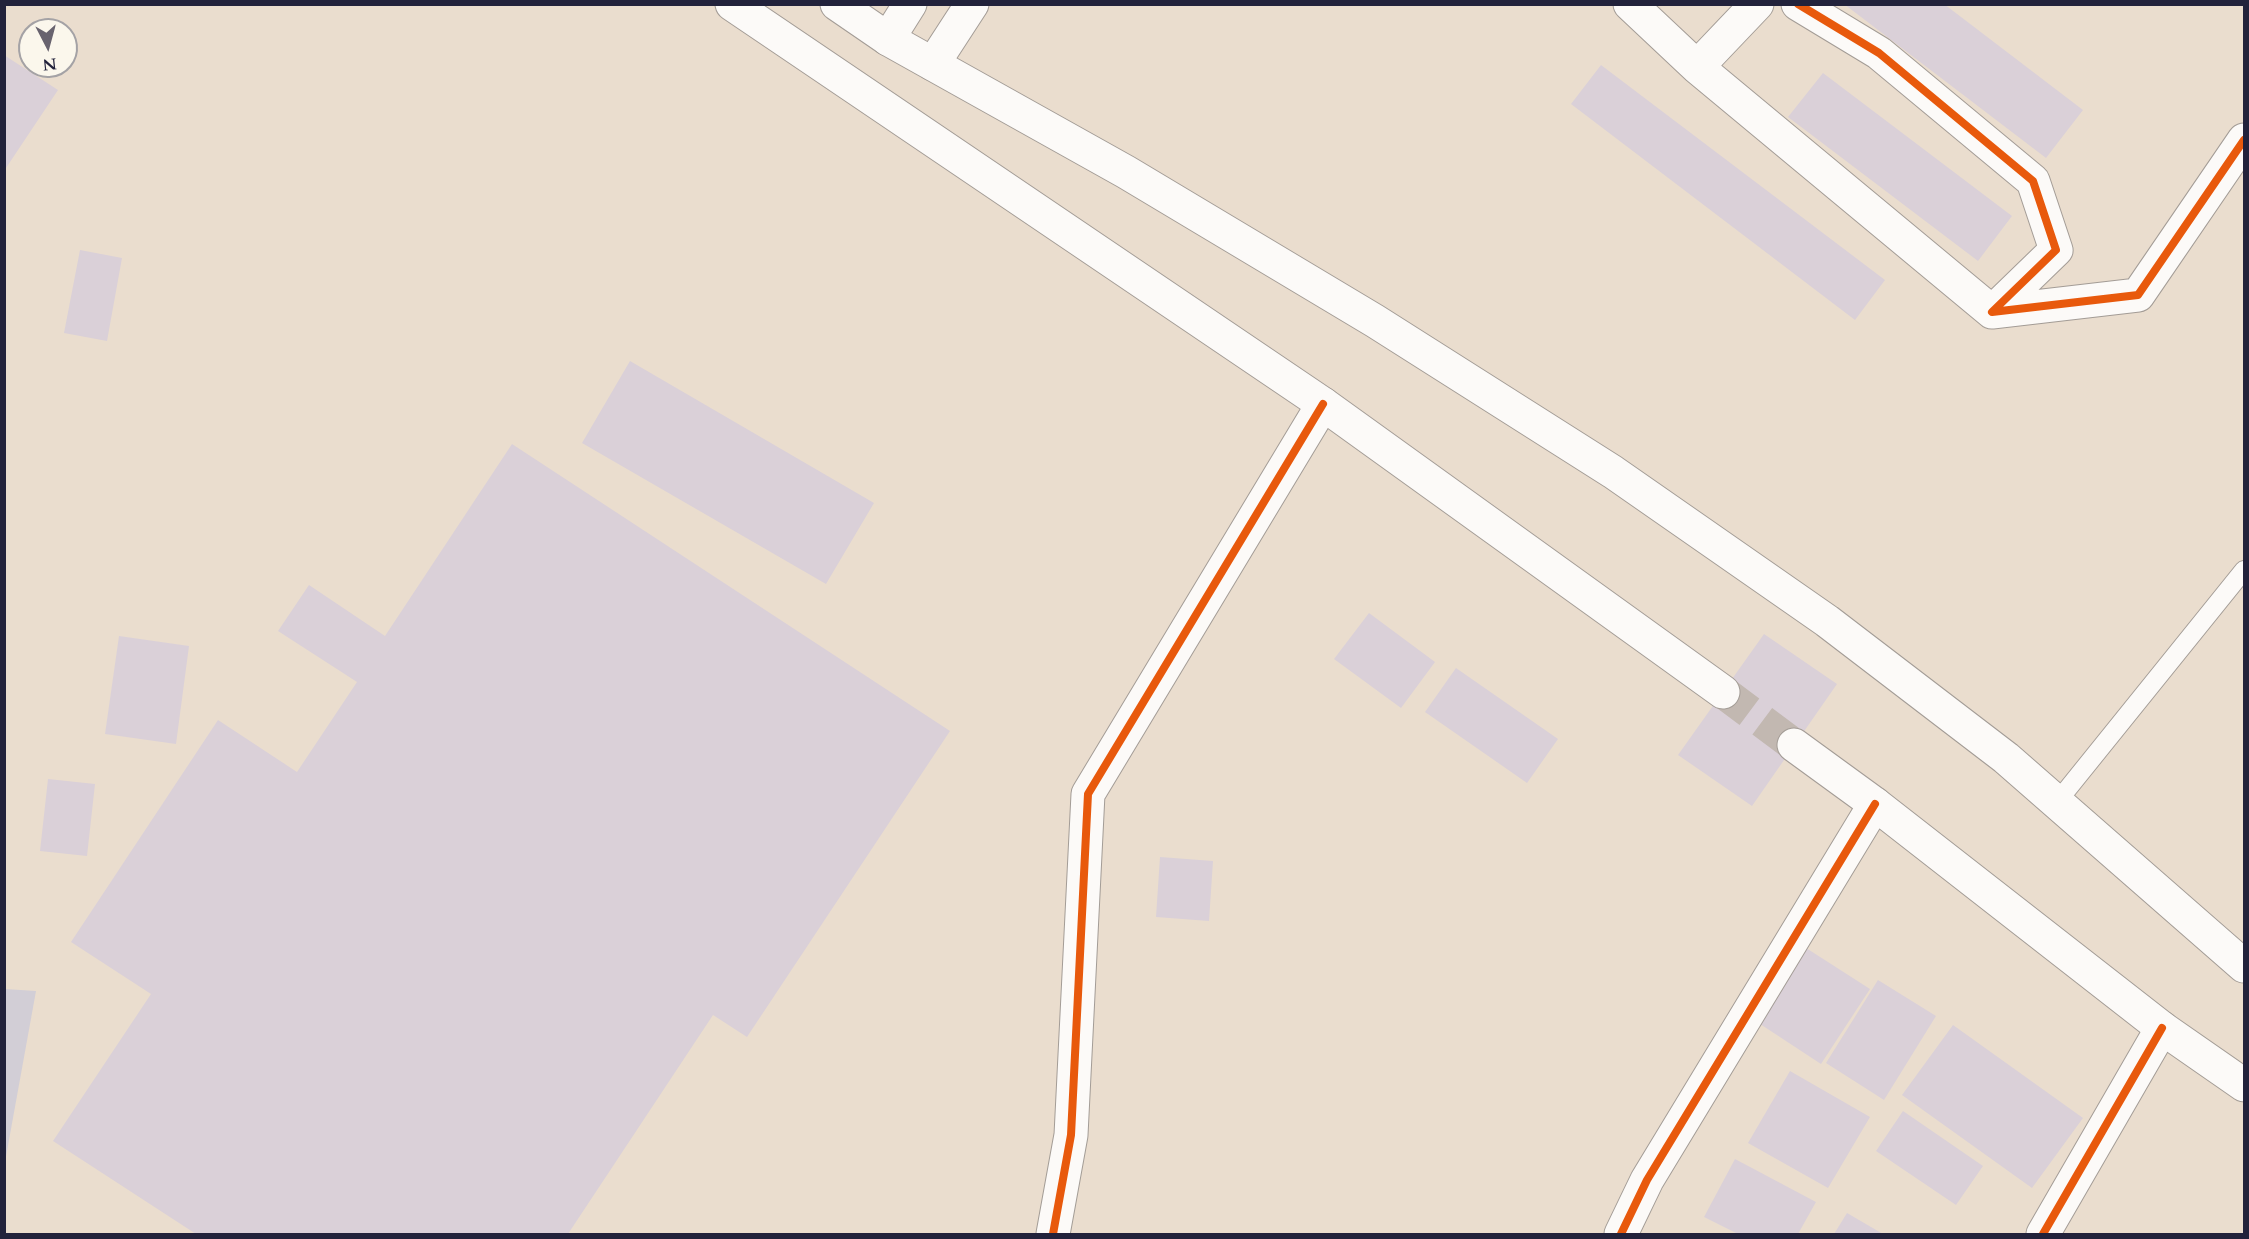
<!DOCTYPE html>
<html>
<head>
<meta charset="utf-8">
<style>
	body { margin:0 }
	#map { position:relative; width:2249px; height:1239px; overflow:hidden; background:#eaddce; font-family:Cardo,serif }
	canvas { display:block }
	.frame { position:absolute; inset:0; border:6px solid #22223b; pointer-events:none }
	.north { position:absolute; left:18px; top:18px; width:60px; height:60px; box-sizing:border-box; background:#fbf7ec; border:2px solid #a4a2a5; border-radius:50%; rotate:174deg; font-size:16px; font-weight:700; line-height:24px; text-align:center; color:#22223b }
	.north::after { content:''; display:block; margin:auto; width:21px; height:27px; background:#68636e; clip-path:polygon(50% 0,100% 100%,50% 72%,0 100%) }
</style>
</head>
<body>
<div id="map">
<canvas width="2249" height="1239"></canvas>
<div class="frame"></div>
<div class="north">N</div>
</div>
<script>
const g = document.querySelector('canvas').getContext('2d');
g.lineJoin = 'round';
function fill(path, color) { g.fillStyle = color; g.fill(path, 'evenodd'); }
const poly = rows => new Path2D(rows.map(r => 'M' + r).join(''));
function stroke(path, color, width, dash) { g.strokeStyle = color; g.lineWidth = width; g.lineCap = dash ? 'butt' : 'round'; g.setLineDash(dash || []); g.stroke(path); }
fill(poly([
	[5,989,36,991,5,1162,4,989]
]), '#d2ced6');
fill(poly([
	[1844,4,1944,4,2083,110,2046,158],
	[4,55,58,90,4,171],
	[1601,65,1885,280,1855,320,1571,104],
	[1823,73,2012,216,1978,261,1788,117],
	[80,250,122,258,107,341,64,333],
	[630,361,874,503,826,584,582,443],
	[512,444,950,731,747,1037,713,1015,568,1234,196,1234,53,1141,151,994,71,942,218,720,297,772,357,682,278,631,309,585,385,636],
	[1369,613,1435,662,1401,708,1334,659],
	[1764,634,1837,684,1752,806,1678,755],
	[119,636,189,646,176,744,105,734],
	[1456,668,1558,739,1527,783,1425,712],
	[48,779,95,784,87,856,40,851],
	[1160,857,1213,861,1209,921,1156,917],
	[1803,946,1870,989,1821,1064,1754,1020],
	[1878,980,1936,1016,1884,1100,1826,1063],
	[1953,1025,2083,1118,2032,1188,1902,1095],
	[1790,1071,1870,1117,1828,1188,1748,1143],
	[1903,1111,1983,1166,1956,1205,1876,1151],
	[1735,1159,1816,1202,1798,1234,1738,1234,1704,1217],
	[1847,1213,1883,1234,1834,1234]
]), '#dad0d8');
stroke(poly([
	[1723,692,1794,745]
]), '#c2b8b1', 33, [33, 16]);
const lane = poly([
	[2057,802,2244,570]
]);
const street = poly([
	[1630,4,1697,67,1757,4],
	[1798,4,1879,53,2033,181,2056,250,1992,312,2138,295,2244,140],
	[888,39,910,4],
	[933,64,972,4],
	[1697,67,1992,312],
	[1053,1234,1071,1135,1088,794,1323,404],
	[1621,1234,1647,1180,1875,804],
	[2043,1234,2162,1028]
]);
const highway = poly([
	[732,4,1323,404,1723,692],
	[837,4,888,39,1126,172,1375,321,1613,472,1827,621,2006,758,2244,966],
	[1794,745,1875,804,2162,1028,2244,1085]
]);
stroke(lane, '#a39c96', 20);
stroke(street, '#a39c96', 35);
stroke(highway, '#a39c96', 35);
stroke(lane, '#fcfaf8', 18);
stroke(street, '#fcfaf8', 33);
stroke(highway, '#fcfaf8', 33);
stroke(poly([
	[1798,4,1879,53,2033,181,2056,250,1992,312,2138,295,2244,140],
	[1053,1234,1071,1135,1088,794,1323,404],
	[1621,1234,1647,1180,1875,804],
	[2043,1234,2162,1028]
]), '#e8590c', 8);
</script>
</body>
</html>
